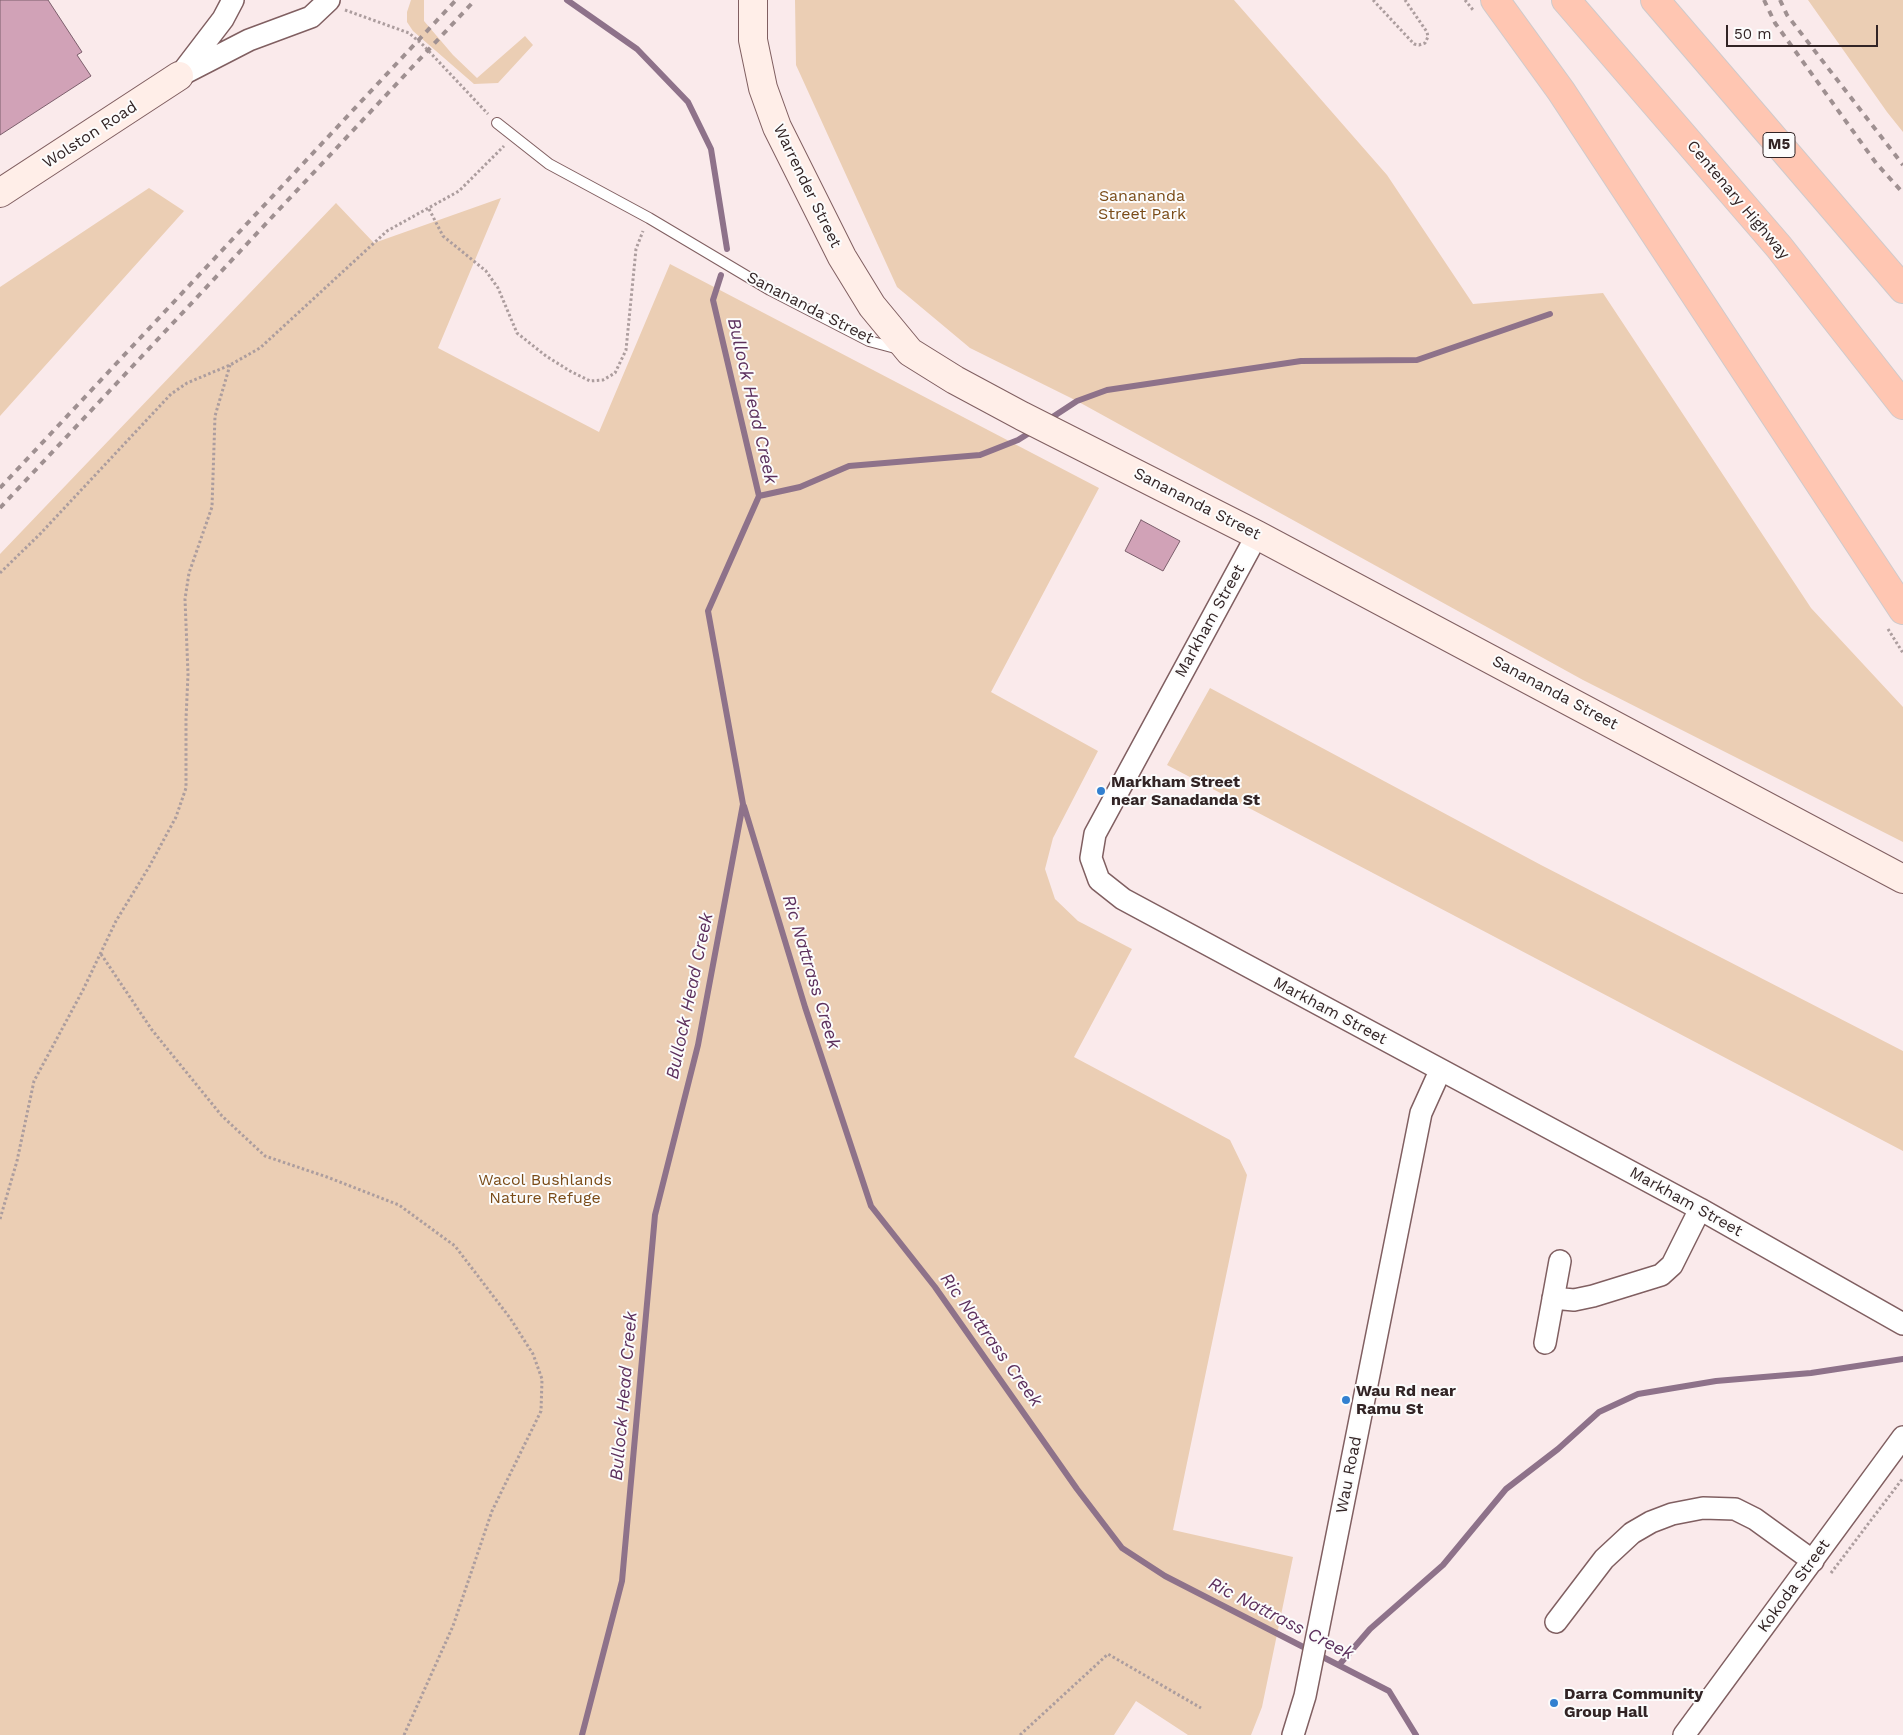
<!DOCTYPE html>
<html>
<head>
<meta charset="utf-8">
<style>
	body { margin:0 }
	#map { position:relative; width:1903px; height:1735px; overflow:hidden; background:#faeaeb; font-family:"Work Sans",sans-serif }
	canvas { display:block }
	.scale { position:absolute; left:1726px; top:25px; width:152px; height:22px; box-sizing:border-box; border:2px solid #322425; border-top:0; padding-left:6px; font-size:15px; line-height:18px; white-space:nowrap; color:#322425; -webkit-text-stroke:4px #fcfcfc; paint-order:stroke }
</style>
</head>
<body>
<div id="map">
<canvas width="1903" height="1735"></canvas>
<div class="scale">50 m</div>
</div>
<script>
const g = document.querySelector('canvas').getContext('2d');
g.lineJoin = 'round';
function fill(path, color) { g.fillStyle = color; g.fill(path, 'evenodd'); }
const poly = rows => new Path2D(rows.map(r => 'M' + r).join(''));
function stroke(path, color, width, dash) { g.strokeStyle = color; g.lineWidth = width; g.lineCap = dash ? 'butt' : 'round'; g.setLineDash(dash || []); g.stroke(path); }
function drawText(font, color, halo, rows, align = 'center') {
  g.font = font + ' "Work Sans",sans-serif'; g.lineWidth = 4; g.setLineDash([]); g.textBaseline = 'middle'; g.strokeStyle = halo; g.fillStyle = color; for (const [text, x, y, turn = 0] of rows) {
    g.save(); g.translate(x, y); g.rotate((+turn || 0) * Math.PI / 180); g.textAlign = isNaN(turn) ? turn : align; if (halo) g.strokeText(text, 0, 0); g.fillText(text, 0, 0); g.restore();
  }
}
fill(poly([
	[411,0,424,0,424,21,453,55,477,78,525,36,533,45,498,83,474,84,413,31,407,22,407,12],
	[795,0,1234,0,1387,175,1473,304,1603,293,1811,608,1903,707,1903,842,1583,680,1077,401,970,348,897,287,796,65],
	[1808,0,1903,0,1903,132,1887,112],
	[149,188,184,211,0,416,0,287],
	[501,198,438,348,599,432,670,264,1099,488,991,692,1098,751,1053,838,1045,869,1055,899,1078,921,1132,949,1074,1057,1230,1140,1247,1175,1173,1530,1293,1557,1262,1707,1251,1735,1188,1735,1136,1701,1114,1735,0,1735,0,554,336,203,374,243],
	[1210,688,1541,865,1903,1051,1903,1151,1167,765]
]), '#ebceb4');
stroke(poly([
	[567,0,637,49,688,102,711,149,727,249],
	[1048,420,1077,401,1107,390,1301,361,1417,360,1550,314],
	[759,496,800,487,849,466,980,455,1018,440,1034,430],
	[744,806,805,1007,871,1206,935,1287,1077,1489,1122,1548,1165,1576,1389,1691,1416,1735],
	[1339,1665,1370,1629,1443,1565,1506,1489,1558,1449,1599,1412,1638,1394,1716,1381,1811,1373,1903,1359],
	[582,1735,622,1581,655,1215,698,1045,743,804,708,611,759,496,713,300,721,275]
]), '#8e728a', 6);
const building = poly([
	[0,0,48,0,82,52,77,55,91,76,0,135,0,0],
	[1141,520,1180,541,1163,571,1125,551,1141,520]
]);
fill(building, '#d1a2b7');
stroke(building, '#7c5f6c', 1);
const lane = poly([
	[497,123,549,164,649,218,770,290,869,341,899,349]
]);
const street = poly([
	[184,70,223,19,233,0],
	[179,76,249,40,311,17,329,0],
	[1257,535,1095,834,1091,858,1099,880,1123,899,1700,1209,1903,1324],
	[1553,1298,1574,1300,1593,1296,1661,1275,1672,1265,1700,1209],
	[1545,1343,1560,1261],
	[1556,1622,1604,1559,1632,1533,1651,1522,1672,1514,1703,1508,1735,1509,1755,1519,1813,1561],
	[1293,1735,1305,1696,1421,1113,1440,1071],
	[1684,1735,1903,1437]
]);
const secondary = poly([
	[753,0,753,40,763,88,777,127,842,257,872,306,910,352,955,380,1022,416,1257,535,1903,879],
	[0,193,179,76]
]);
const highway = poly([
	[1495,0,1561,91,1903,610],
	[1566,0,1779,247,1903,405],
	[1655,0,1903,289]
]);
stroke(lane, '#805f61', 12);
stroke(street, '#805f61', 24);
stroke(secondary, '#805f61', 30);
stroke(highway, '#cecacb', 30);
stroke(poly([
	[1373,0,1414,44,1419,45,1425,43,1428,37,1427,32,1405,0],
	[1465,0,1473,10],
	[345,10,409,33,423,45,488,114],
	[429,209,443,236,486,271,498,288,517,333,546,356,570,371,590,381,603,380,615,373,626,350,636,249,643,231],
	[0,573,41,533,171,394,187,383,230,365,260,348,387,231,459,191,504,146],
	[1888,629,1903,653],
	[101,954,152,1030,222,1116,265,1156,327,1177,399,1205,455,1246,510,1318,533,1354,542,1379,541,1411,492,1511,453,1626,404,1735],
	[0,1219,17,1161,34,1081,83,990,116,921,149,867,176,817,186,788,186,719,188,674,185,599,189,573,212,507,215,416,230,365],
	[1831,1573,1903,1478],
	[1020,1735,1108,1654,1201,1708]
]), '#ac9d9e', 3, [2.5, 2.5]);
stroke(lane, '#fff', 10);
stroke(street, '#fff', 21);
stroke(secondary, '#ffeee8', 28);
stroke(highway, '#ffc6b2', 28);
stroke(poly([
	[1764,0,1775,23,1876,163,1903,193],
	[1780,0,1787,15,1903,165],
	[0,488,456,0],
	[0,508,475,0]
]), '#9f9091', 4, [6, 6]);
for (const [x, y, r, color] of [
	[1101,791,5,"#3280d0"],
	[1346,1400,5,"#3280d0"],
	[1554,1703,5,"#3280d0"]
]) { const dot = new Path2D(); dot.arc(x, y, r, 0, 2 * Math.PI); g.fillStyle = color; g.fill(dot); stroke(dot, '#fcfcfc', 2); }
for (const [x, y, w] of [
	[1779,145,32]
]) { const box = new Path2D(); box.roundRect(x - w / 2, y - 12.5, w, 25, 4); g.fillStyle = '#fcfcfc'; g.fill(box); stroke(box, '#322425', 1); }
drawText('bold 15px', '#322425', null, [
	["M5",1779,145]
]);
drawText('16px', '#322425', '#fcfcfc', [
	["Wolston Road",90,135,-33],
	["Warrender Street",807,186,64],
	["Centenary Highway",1738,200,50],
	["Sanananda Street",810,308,27],
	["Sanananda Street",1197,504,27],
	["Markham Street",1210,621,-61],
	["Sanananda Street",1555,693,28],
	["Markham Street",1330,1011,28],
	["Markham Street",1686,1202,29],
	["Wau Road",1349,1475,-79],
	["Kokoda Street",1794,1586,-54]
]);
drawText('16px', '#7a4b17', '#fcfcfc', [
	["Sanananda",1142,196],
	["Street Park",1142,214],
	["Wacol Bushlands",545,1180],
	["Nature Refuge",545,1198]
]);
drawText('bold 16px', '#322425', '#fcfcfc', [
	["Markham Street",1111,782],
	["near Sanadanda St",1111,800],
	["Wau Rd near",1356,1391],
	["Ramu St",1356,1409],
	["Darra Community",1564,1694],
	["Group Hall",1564,1712]
], 'left');
drawText('italic 18px', '#5c305d', '#fcfcfc', [
	["Bullock Head Creek",752,401,77],
	["Ric Nattrass Creek",811,972,73],
	["Bullock Head Creek",690,996,-78],
	["Ric Nattrass Creek",991,1340,54],
	["Bullock Head Creek",624,1396,-85],
	["Ric Nattrass Creek",1281,1619,27]
]);
</script>
</body>
</html>
